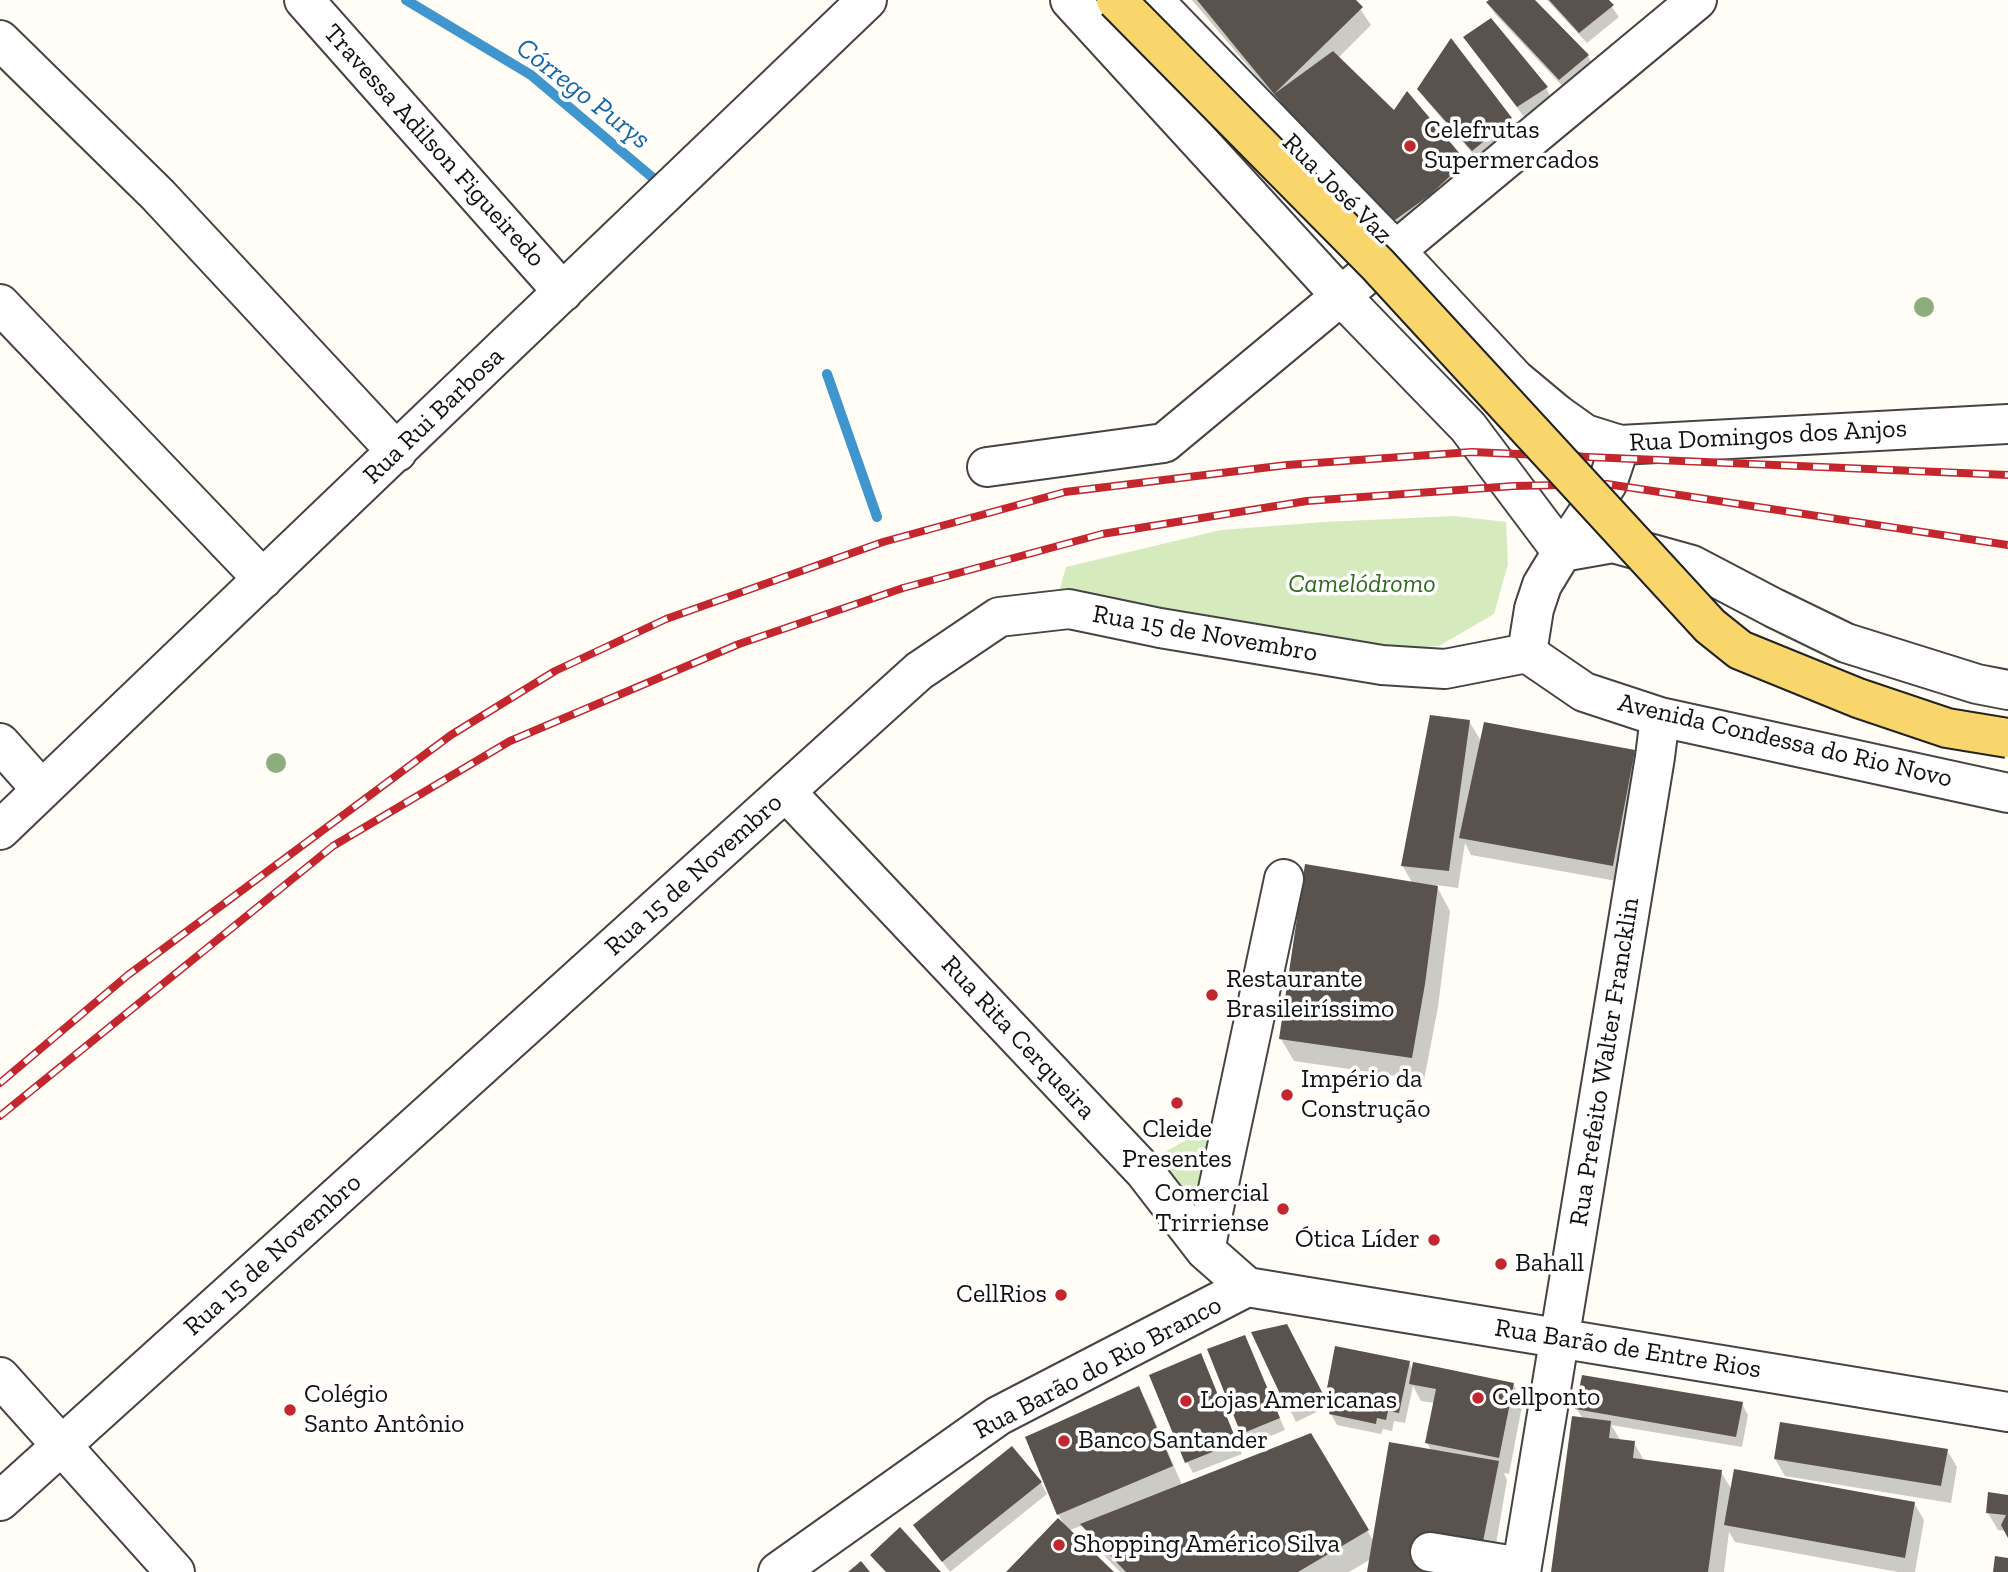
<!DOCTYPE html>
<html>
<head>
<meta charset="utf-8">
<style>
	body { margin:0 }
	canvas { display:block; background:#fffdf5 }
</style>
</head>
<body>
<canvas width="2008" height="1572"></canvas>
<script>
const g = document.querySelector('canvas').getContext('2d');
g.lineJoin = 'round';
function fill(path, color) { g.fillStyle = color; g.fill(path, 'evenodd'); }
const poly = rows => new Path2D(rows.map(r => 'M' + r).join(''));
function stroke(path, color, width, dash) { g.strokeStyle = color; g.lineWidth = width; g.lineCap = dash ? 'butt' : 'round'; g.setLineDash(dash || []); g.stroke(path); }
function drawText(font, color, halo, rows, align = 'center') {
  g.font = font + ' "Zilla Slab",serif'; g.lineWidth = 7; g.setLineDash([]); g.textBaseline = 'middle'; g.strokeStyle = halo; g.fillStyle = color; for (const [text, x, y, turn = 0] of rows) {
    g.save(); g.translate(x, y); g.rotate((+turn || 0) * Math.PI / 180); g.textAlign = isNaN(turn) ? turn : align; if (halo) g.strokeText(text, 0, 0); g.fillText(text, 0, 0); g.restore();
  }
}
fill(poly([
	[1454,516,1506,522,1508,564,1494,614,1439,646,1358,651,1058,595,1066,567,1221,530,1324,522],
	[1215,1123,1199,1220,1161,1181,1162,1154]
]), '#d5ebbd');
fill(poly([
	[1192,0,1354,0,1371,25,1338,58,1394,113,1465,162,1475,179,1405,237,1353,186,1285,110],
	[1492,0,1532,0,1588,56,1594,67,1566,90,1495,14,1488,3],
	[1547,0,1607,0,1619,17,1587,43],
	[1466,38,1546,88,1552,99,1524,117],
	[1419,89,1511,119,1517,130,1479,161,1426,100],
	[1469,721,1482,743,1634,752,1644,769,1622,882,1471,855,1465,843,1458,888,1436,885,1450,911,1438,1007,1424,1080,1294,1061,1281,1039,1413,884,1402,865],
	[1253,1333,1293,1337,1326,1402,1409,1362,1413,1371,1513,1384,1523,1401,1509,1474,1504,1473,1507,1480,1492,1568,1369,1572,1371,1559,1349,1572,1120,1572,1095,1546,1083,1525,1068,1531,1111,1572,1009,1572,1065,1526,1058,1514,1138,1388,1148,1405,1182,1485,1310,1435,1374,1542,1432,1452,1427,1443,1435,1403,1421,1401,1413,1386,1405,1423,1394,1421,1392,1431,1383,1429,1381,1434,1337,1425,1327,1407,1296,1422],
	[1250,1349,1285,1430,1249,1445,1209,1350],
	[1200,1356,1242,1454,1193,1473,1187,1462],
	[1742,1404,1748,1415,1742,1447,1611,1425,1621,1441,1634,1443,1645,1462,1721,1472,1732,1490,1914,1503,1924,1520,1915,1572,1898,1572,1735,1542,1729,1532,1724,1572,1553,1572,1583,1419,1577,1409],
	[1947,1450,1957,1467,1951,1503,1785,1476,1775,1459],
	[1041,1483,1047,1494,950,1572,915,1526],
	[2008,1497,2008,1535,2006,1531,1998,1530,1988,1513]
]), '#0003');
stroke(poly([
	[406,0,531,75,659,183],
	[827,374,877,517]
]), '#3f96cf', 10);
fill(poly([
	[1197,0,1356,0,1363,7,1274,94,1333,51,1394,110,1407,91,1466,161,1430,195,1395,220,1369,199,1311,139,1274,94],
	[1489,0,1535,0,1589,55,1559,80,1486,2],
	[1549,0,1609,0,1614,5,1579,33],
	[1491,18,1548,87,1517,107,1463,37],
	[1451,38,1512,118,1472,151,1417,89],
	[1430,715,1470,720,1449,871,1401,866],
	[1484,722,1635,750,1613,866,1459,838],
	[1305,864,1438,886,1425,984,1412,1058,1279,1039],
	[1287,1324,1323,1394,1288,1411,1251,1332],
	[1245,1335,1280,1418,1241,1434,1207,1349],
	[1335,1346,1410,1361,1399,1413,1388,1411,1386,1420,1377,1418,1376,1424,1329,1414,1331,1405,1324,1404],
	[1201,1353,1237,1442,1185,1463,1149,1375],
	[1413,1362,1514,1383,1499,1458,1425,1443,1436,1389,1409,1384],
	[1582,1375,1743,1402,1736,1437,1575,1409],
	[1139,1386,1173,1466,1057,1515,1025,1437],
	[1572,1416,1611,1421,1609,1438,1635,1441,1633,1458,1722,1470,1708,1572,1551,1572],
	[1780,1422,1948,1449,1941,1486,1774,1459],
	[1311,1433,1369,1530,1298,1572,1126,1572,1080,1524],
	[1389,1442,1499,1461,1477,1572,1367,1572],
	[1012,1446,1042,1482,942,1562,913,1525],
	[1734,1469,1915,1502,1905,1558,1724,1525],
	[1988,1492,2008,1495,2008,1538,2001,1525,2006,1515,1986,1513],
	[1058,1518,1114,1572,1006,1572],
	[900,1527,941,1572,886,1572,870,1555],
	[1995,1556,2008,1558,2008,1572,1993,1572],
	[861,1561,870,1572,848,1572]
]), '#5a524d');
const minor = poly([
	[304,0,563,292],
	[1070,0,1341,296,1468,427,1562,552,1607,484,1620,445],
	[1153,0,1395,250,1515,379,1557,414,1585,434,1620,445,2008,424],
	[0,40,158,195,397,452],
	[0,304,263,579],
	[987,467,1164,443,1697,0],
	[1527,653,1534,609,1542,585,1562,552,1613,543,1692,565,1774,608,1846,643,1977,684,2008,690],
	[1527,653,1584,692,1660,717,2008,793],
	[0,743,42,790],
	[786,792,1144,1171,1205,1250,1247,1287],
	[0,830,867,0],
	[1205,1250,1284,879],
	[1247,1287,2008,1412],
	[0,1377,175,1572],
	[0,1501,919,671,999,617,1069,609,1160,628,1382,665,1445,669,1527,653],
	[1430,1552,1521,1567],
	[778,1572,998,1416,1247,1287],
	[1521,1572,1655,757,1660,717]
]);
stroke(minor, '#444', 42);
stroke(minor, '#fff', 38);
const rail = poly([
	[0,1083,128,975,451,735,555,671,666,619,883,542,1065,492,1287,465,1472,452,2008,475],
	[0,1116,333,846,510,741,739,644,903,588,1102,534,1307,501,1514,486,1607,484,2008,545]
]);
stroke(rail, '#c4262e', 8);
stroke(rail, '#fff', 5, [16]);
const majorBridge = poly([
	[1116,0,1378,265,1710,626,1740,650,1858,698,1947,728,2008,738]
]);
stroke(majorBridge, '#222', 42, []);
stroke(majorBridge, '#f9d66b', 38);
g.fillStyle = '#8dad7f';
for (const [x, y] of [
	[1924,307],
	[276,763]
]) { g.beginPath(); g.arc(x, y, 10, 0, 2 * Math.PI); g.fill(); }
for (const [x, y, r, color] of [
	[1410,146,7,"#c4262e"],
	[1212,995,7,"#c4262e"],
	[1287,1095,7,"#c4262e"],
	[1177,1103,7,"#c4262e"],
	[1283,1209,7,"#c4262e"],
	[1434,1240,7,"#c4262e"],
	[1501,1264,7,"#c4262e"],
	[1061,1295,7,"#c4262e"],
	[1478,1398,7,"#c4262e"],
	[1186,1401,7,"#c4262e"],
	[290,1410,7,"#c4262e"],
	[1064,1441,7,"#c4262e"],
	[1059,1545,7,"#c4262e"]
]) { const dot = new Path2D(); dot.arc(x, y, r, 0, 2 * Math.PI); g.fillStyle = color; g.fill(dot); stroke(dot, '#fff', 2.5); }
drawText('26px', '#111', '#fff', [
	["Celefrutas",1424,131],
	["Supermercados",1424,161],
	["Restaurante",1226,980],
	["Brasileiríssimo",1226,1010],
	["Império da",1301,1080],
	["Construção",1301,1110],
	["Cleide",1177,1130,"center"],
	["Presentes",1177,1160,"center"],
	["Comercial",1269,1194,"right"],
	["Trirriense",1269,1224,"right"],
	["Ótica Líder",1420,1240,"right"],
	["Bahall",1515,1264],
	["CellRios",1047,1295,"right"],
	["Colégio",304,1395],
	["Santo Antônio",304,1425],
	["Cellponto",1492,1398],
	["Lojas Americanas",1200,1401],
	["Banco Santander",1078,1441],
	["Shopping Américo Silva",1073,1545]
], 'left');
drawText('26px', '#111', '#fff', [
	["Travessa Adilson Figueiredo",434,146,48],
	["Rua José Vaz",1337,189,45],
	["Rua Rui Barbosa",434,416,-44],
	["Rua Domingos dos Anjos",1768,436,-3],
	["Rua 15 de Novembro",1205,634,10],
	["Avenida Condessa do Rio Novo",1785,741,13],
	["Rua 15 de Novembro",694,875,-42],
	["Rua Rita Cerqueira",1018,1038,47],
	["Rua Prefeito Walter Francklin",1605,1062,-81],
	["Rua 15 de Novembro",273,1255,-42],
	["Rua Barão de Entre Rios",1628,1349,9],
	["Rua Barão do Rio Branco",1098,1368,-28]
]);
drawText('italic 26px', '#2f6b1f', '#fff', [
	["Camelódromo",1362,585]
]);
drawText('italic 28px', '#1768a6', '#fff', [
	["Córrego Purys",583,94,38]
]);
</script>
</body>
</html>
